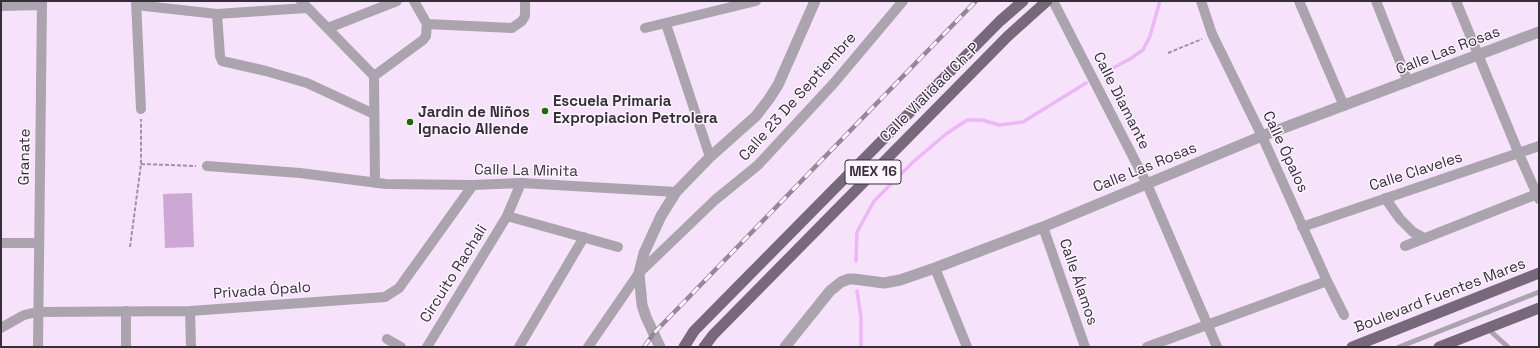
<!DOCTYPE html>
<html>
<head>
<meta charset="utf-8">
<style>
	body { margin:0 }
	#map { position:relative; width:1540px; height:348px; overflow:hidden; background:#f6e2fa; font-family:"Space Grotesk",sans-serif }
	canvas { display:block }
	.frame { position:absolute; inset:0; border:2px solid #362e38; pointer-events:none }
</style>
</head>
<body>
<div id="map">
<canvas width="1540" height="348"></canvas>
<div class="frame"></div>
</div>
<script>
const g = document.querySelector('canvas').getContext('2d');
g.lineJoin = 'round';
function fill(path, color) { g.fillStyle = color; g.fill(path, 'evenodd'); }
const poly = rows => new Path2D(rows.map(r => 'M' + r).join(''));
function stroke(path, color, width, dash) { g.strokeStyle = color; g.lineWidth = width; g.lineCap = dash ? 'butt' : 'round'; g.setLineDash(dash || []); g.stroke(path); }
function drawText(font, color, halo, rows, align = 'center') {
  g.font = font + ' "Space Grotesk",sans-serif'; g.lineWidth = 3; g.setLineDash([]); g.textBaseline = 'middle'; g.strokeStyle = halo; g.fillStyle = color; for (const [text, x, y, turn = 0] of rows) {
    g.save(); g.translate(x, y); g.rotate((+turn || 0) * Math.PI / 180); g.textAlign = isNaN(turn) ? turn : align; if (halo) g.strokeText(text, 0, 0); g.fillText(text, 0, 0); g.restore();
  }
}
fill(poly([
	[192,193,194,247,165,248,163,194]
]), '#cda8d4');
stroke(poly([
	[1109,70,1130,59,1143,50,1150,36,1160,1],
	[856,261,857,232,874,201,913,162,946,134,967,120,982,120,999,125,1023,122,1086,83],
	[857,291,861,317,861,347]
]), '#ecb7f6', 3.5);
stroke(poly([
	[1168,53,1202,39],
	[141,164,196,166],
	[130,247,141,164,141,119]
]), '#a092a3', 2, [4, 2]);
stroke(poly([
	[1487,328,1508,347],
	[1399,347,1539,292]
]), '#aba3ad', 5);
stroke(poly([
	[136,1,141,109],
	[301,1,374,76,375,183],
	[414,1,427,24],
	[1053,1,1147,184,1217,347],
	[1201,1,1212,34,1262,136,1327,281,1344,315],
	[1299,1,1344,106],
	[1376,1,1408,82],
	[1456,1,1519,154,1539,199],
	[136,5,217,14,306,8],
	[1,6,42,5],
	[217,14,220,56,222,61,266,71,307,83,374,114],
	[666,24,710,157],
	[328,28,397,1],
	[645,28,756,1],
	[374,76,423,40,426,36,427,24,512,28,522,21,525,16,525,1],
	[207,166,300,173,386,184,473,185,521,183,676,192],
	[1385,198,1400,219,1413,232,1424,238],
	[507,216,618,247],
	[1043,227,1085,347],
	[1302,227,1539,146],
	[1,243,39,243],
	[1405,246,1537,194],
	[935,268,967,347],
	[190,311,191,347],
	[1,328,24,315,37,312,190,311,385,297,399,288,473,185],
	[387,339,401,347],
	[38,347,42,1],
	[126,347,126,311],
	[427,347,507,216,521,183],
	[519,347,584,237],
	[588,347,639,273,715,200,758,165,834,83,903,1],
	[1147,347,1327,281]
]), '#aba3ad', 10);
stroke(poly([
	[660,347,646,317,642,305,639,273,644,253,661,216,676,192,710,157,756,116,769,99,778,85,815,1],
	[785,347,830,291,841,282,849,279,854,279,884,283,900,280,935,268,1043,227,1262,136,1539,32]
]), '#aba3ad', 11);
stroke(poly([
	[684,347,694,331,1000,21,1023,1],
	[704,347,713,335,1008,36,1047,1],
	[1352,347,1539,273],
	[1439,347,1539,308]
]), '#77687a', 11);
const rail = poly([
	[644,347,654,333,976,1]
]);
stroke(rail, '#958797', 4.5);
stroke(rail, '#fcf4fe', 3, [9]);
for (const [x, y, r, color] of [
	[545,111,4,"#226700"],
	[410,122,4,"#226700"]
]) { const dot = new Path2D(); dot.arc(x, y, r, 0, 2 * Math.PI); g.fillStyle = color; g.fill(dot); stroke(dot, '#fcf4fe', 1.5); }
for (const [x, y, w] of [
	[873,172,56]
]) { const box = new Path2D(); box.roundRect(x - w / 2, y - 12, w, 24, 3); g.fillStyle = '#fcf4fe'; g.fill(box); stroke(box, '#362e38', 1); }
drawText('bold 14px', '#362e38', null, [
	["MEX 16",873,172]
]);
drawText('15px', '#362e38', '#fcf4fe', [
	["Calle Las Rosas",1448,51,-21],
	["Calle Vialidad Ch-P",930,93,-45],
	["Calle 23 De Septiembre",798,97,-48],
	["Calle Diamante",1121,101,63],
	["Calle Ópalos",1285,152,65],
	["Granate",25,157,-89],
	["Calle Las Rosas",1145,168,-22],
	["Calle La Minita",526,171,1],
	["Calle Claveles",1416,172,-18],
	["Circuito Rachali",454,274,-58],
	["Calle Álamos",1078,282,71],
	["Privada Ópalo",262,291,-4],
	["Boulevard Fuentes Mares",1440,296,-21]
]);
drawText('bold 15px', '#362e38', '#fcf4fe', [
	["Escuela Primaria",553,102],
	["Expropiacion Petrolera",553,119],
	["Jardin de Niños",418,113],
	["Ignacio Allende",418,130]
], 'left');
</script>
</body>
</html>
